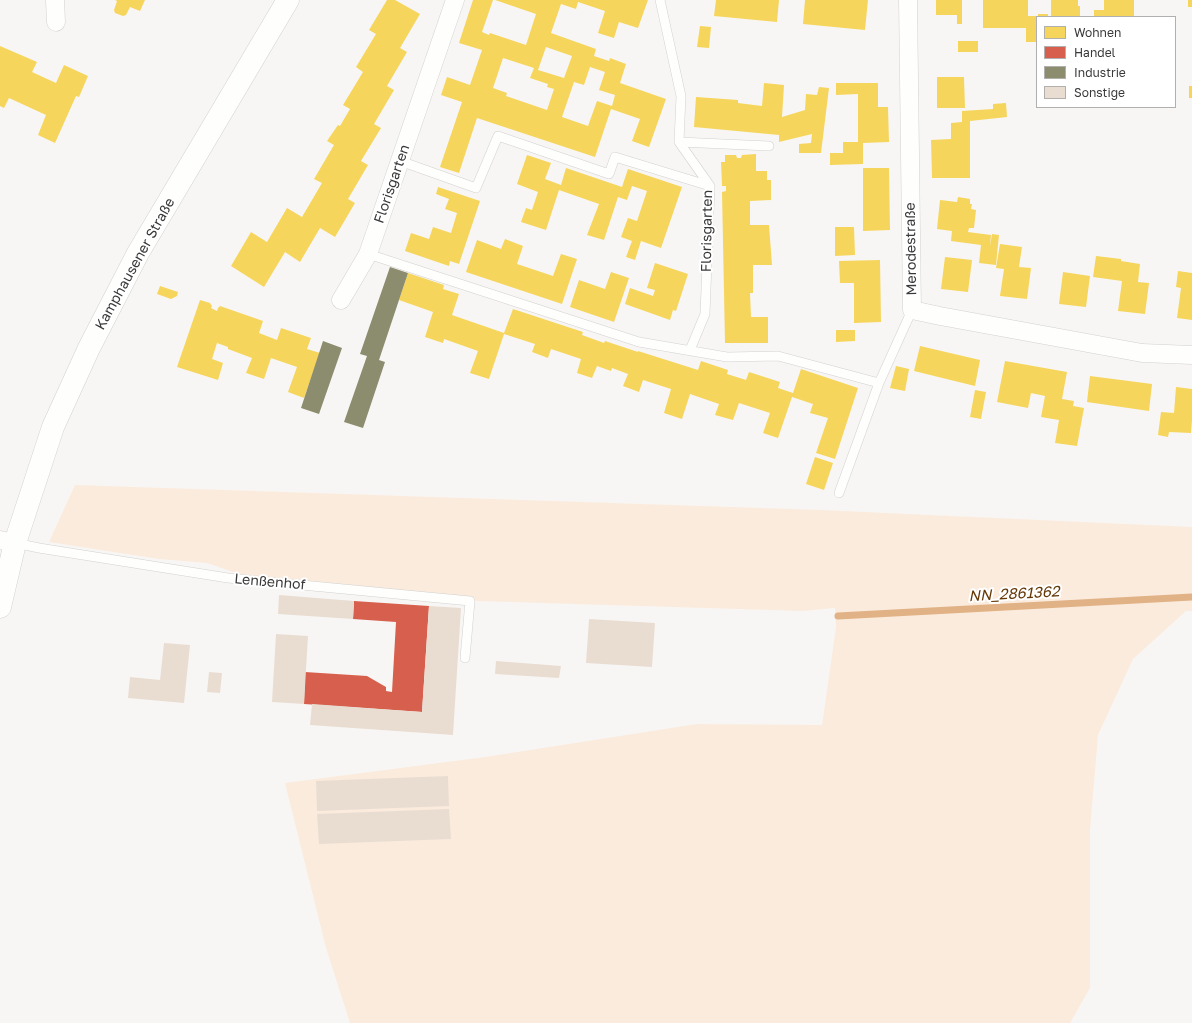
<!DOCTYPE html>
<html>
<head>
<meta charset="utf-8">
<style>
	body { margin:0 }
	#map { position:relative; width:1192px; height:1023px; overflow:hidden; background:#f8f6f4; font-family:"Golos Text",sans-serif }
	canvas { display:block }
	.legend { position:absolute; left:1036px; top:16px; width:140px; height:92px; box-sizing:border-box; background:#fff; border:1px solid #b1b0af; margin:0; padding:5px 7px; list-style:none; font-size:12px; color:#3b3938 }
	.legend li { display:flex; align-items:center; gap:8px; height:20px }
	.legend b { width:20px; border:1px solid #b1b0af }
</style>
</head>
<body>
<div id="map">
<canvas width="1192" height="1023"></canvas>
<ul class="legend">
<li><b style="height:11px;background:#f6d55c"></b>Wohnen</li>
<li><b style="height:11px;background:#d6604d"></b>Handel</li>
<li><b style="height:11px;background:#8c8c6e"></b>Industrie</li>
<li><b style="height:11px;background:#e9ddd2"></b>Sonstige</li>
</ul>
</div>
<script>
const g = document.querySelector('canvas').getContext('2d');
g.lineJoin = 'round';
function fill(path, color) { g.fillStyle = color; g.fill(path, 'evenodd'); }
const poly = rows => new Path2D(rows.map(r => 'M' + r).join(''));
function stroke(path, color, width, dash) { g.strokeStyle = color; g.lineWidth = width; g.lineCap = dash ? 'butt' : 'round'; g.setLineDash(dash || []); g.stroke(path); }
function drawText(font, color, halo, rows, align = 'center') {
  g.font = font + ' "Golos Text",sans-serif'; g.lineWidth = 4; g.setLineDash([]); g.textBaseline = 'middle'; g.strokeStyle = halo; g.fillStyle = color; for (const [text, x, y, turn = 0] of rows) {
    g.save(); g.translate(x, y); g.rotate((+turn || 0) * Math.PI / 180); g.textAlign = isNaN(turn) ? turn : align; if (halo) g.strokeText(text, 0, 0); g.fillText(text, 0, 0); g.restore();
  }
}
fill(poly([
	[75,485,821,510,1192,527,1192,611,1186,611,1133,659,1098,735,1090,830,1090,988,1070,1023,350,1023,326,948,285,783,485,757,697,724,822,725,836,627,835,608,803,611,478,601,239,574,207,563,159,559,49,542]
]), '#fbebdd');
fill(poly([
	[115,0,145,0,140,11,130,7,126,15,123,16,115,13,114,10,117,1],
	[387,0,395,0,420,14,400,48,407,52,387,86,394,90,374,124,381,128,361,161,368,165,348,199,355,203,335,237,320,228,300,262,285,252,264,287,231,266,251,232,267,242,287,208,302,217,322,183,314,179,334,145,327,141,338,125,340,126,350,109,343,105,363,72,356,67,376,34,369,30],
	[473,0,493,0,482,32,489,35,490,33,526,45,536,14,495,0,648,0,638,28,619,22,614,38,598,33,605,11,578,2,576,9,561,4,551,33,596,49,594,56,609,61,610,58,626,64,620,83,666,99,649,147,632,141,640,119,611,109,595,157,477,118,459,173,440,167,462,102,441,95,447,77,470,85,482,50,459,43],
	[546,47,572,56,564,78,538,70],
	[503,58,534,68,530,78,548,84,547,87,554,89,547,110,506,96,507,93,493,88],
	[590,67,605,72,599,90,615,95,612,106,597,101,588,126,562,117,574,82,584,85],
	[716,0,779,0,777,22,714,16],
	[805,0,868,0,865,30,803,24],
	[936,0,962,0,962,24,957,24,957,15,936,15],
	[983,0,1028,0,1028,16,1037,16,1037,42,1026,42,1026,28,983,28],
	[1051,0,1078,0,1078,6,1080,6,1080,17,1051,17],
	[1104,0,1134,0,1134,17,1094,17,1094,10,1104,10],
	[1188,0,1192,0,1192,7,1188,7],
	[1038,14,1048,14,1048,17,1038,17],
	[700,26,711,27,709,48,697,47],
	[958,41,978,41,978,52,958,52],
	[0,46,37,62,32,72,56,83,64,65,88,76,79,97,76,96,55,143,38,135,46,115,9,98,4,108,0,106],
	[937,77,964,77,965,108,937,108],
	[764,83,784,85,782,117,805,110,806,94,817,95,819,87,829,88,821,153,799,153,799,144,811,143,812,134,779,142,779,135,694,127,696,97,738,100,738,103,762,106],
	[836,83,878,83,878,107,888,107,889,142,863,143,863,164,830,165,830,153,843,153,843,142,858,142,858,94,836,95],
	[1189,86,1192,86,1192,98,1189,98],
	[1006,103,1007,117,970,121,970,178,932,178,931,140,951,139,951,123,962,122,962,111,993,109,993,104],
	[756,154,756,171,767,171,767,180,771,180,771,200,750,201,750,225,769,225,772,265,753,265,753,293,750,293,751,317,768,317,768,343,725,343,722,192,726,191,726,186,722,186,721,162,725,162,725,155,736,155,737,158,741,158,742,155],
	[527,155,551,163,545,179,561,185,566,168,622,187,628,169,682,187,661,248,641,241,635,260,626,257,632,241,621,237,628,218,637,221,647,191,632,186,627,200,618,197,604,240,587,235,599,204,559,190,546,230,521,222,526,208,532,210,538,192,517,184],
	[863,168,889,168,890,230,863,231],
	[438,187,480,201,459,264,450,261,449,266,405,251,411,233,429,239,433,227,451,233,457,213,445,209,449,199,436,194],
	[958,197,970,199,970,204,972,204,971,209,976,210,974,228,969,228,968,232,991,235,990,246,992,234,999,235,996,265,979,263,981,245,951,241,952,231,937,229,940,200,957,202],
	[835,227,854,227,855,255,835,256],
	[505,239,523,246,517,264,553,276,561,254,577,259,562,304,466,272,477,240,501,249],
	[1000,244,1022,247,1019,267,1031,268,1027,299,1000,296,1004,269,996,268],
	[1096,256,1121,259,1121,261,1140,264,1138,282,1149,283,1145,314,1118,311,1122,281,1093,277],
	[945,257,972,260,968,292,941,289],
	[880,260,881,322,854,323,854,283,840,283,839,261],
	[655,263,688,274,676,311,673,310,670,320,625,304,630,288,653,296,655,290,647,288],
	[1178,271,1192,273,1192,320,1177,318,1181,288,1176,287],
	[611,272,629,278,614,322,570,307,579,280,605,289],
	[1063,272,1090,276,1086,307,1059,304],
	[408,273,444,285,443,289,459,294,452,315,504,333,513,309,583,332,582,335,604,343,605,341,638,352,638,351,698,370,701,361,728,370,727,374,746,380,749,372,780,382,778,388,793,393,801,369,858,388,835,459,816,453,828,418,810,413,813,404,792,397,778,438,763,433,770,413,739,403,733,420,715,415,719,404,690,394,682,419,664,413,671,389,643,380,639,392,623,386,628,374,612,368,611,371,597,366,592,378,577,373,581,359,551,349,548,358,532,352,535,344,504,334,489,379,470,373,478,351,444,339,443,343,425,337,433,312,399,300],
	[160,286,178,292,177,296,171,299,157,294],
	[200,300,210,303,212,306,211,308,217,311,218,308,220,306,263,321,259,333,277,340,281,328,311,338,307,349,320,353,304,398,288,392,297,367,271,358,264,379,246,373,252,358,228,349,228,347,217,343,212,359,223,363,218,380,177,367],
	[836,330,855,330,855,341,836,342],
	[920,346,980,360,975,386,914,371],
	[1005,361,1067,372,1062,399,1074,401,1073,406,1084,408,1077,446,1055,443,1059,420,1041,417,1045,396,1031,393,1028,408,997,402],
	[896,366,909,369,905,391,890,388],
	[1090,376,1152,384,1149,411,1087,402],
	[1176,387,1192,389,1192,420,1191,433,1169,432,1168,437,1158,435,1161,412,1174,413],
	[975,390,986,392,981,419,970,417],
	[815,457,833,463,824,490,806,484]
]), '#f6d55c');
fill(poly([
	[354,601,429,606,422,712,304,704,305,672,367,676,386,687,386,691,392,692,396,622,353,619]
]), '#d6604d');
fill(poly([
	[390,267,408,273,379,360,385,362,363,428,344,422,367,356,360,354],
	[323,341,342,348,319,414,301,408]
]), '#8c8c6e');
stroke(poly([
	[838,616,1192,597]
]), '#e1b286', 7);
fill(poly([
	[279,595,354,601,353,619,278,614],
	[429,606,461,608,453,735,310,725,312,704,422,712],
	[589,619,655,623,652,667,586,663],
	[276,634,308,636,304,704,272,702],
	[164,643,190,645,184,703,128,698,130,677,160,680],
	[496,661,561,666,559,678,495,674],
	[209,672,222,673,220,693,207,692],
	[448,776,449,806,317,811,316,781],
	[449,809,451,839,319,844,317,814]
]), '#e9ddd2');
const lane = poly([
	[660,0,681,96,679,142,710,186,705,314,690,350],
	[679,142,769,146],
	[400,161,476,188,498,136,609,174,615,157,710,186],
	[368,254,639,342,727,357,778,356,879,383],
	[839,493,879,383,912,310],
	[15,543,39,548,228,578,470,601,465,658]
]);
const street = poly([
	[55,0,56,22],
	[908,0,912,310,940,316,1142,353,1192,355],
	[341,300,368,254,455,0],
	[0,540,15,543]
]);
const secondary = poly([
	[0,607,15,543,53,427,89,348,138,253,288,0]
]);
stroke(lane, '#d2d1cf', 10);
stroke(street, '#d2d1cf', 19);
stroke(secondary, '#d2d1cf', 23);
stroke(lane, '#fefefd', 9);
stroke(street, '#fefefd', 18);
stroke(secondary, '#fefefd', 22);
drawText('14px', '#3b3938', '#fff', [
	["Florisgarten",392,184,-71],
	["Florisgarten",707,231,-89],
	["Merodestraße",911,249,-91],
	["Kamphausener Straße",135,264,-61],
	["Lenßenhof",270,582,5]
]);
drawText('italic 15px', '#653906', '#fff', [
	["NN_2861362",1014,594,-3]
]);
</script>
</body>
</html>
